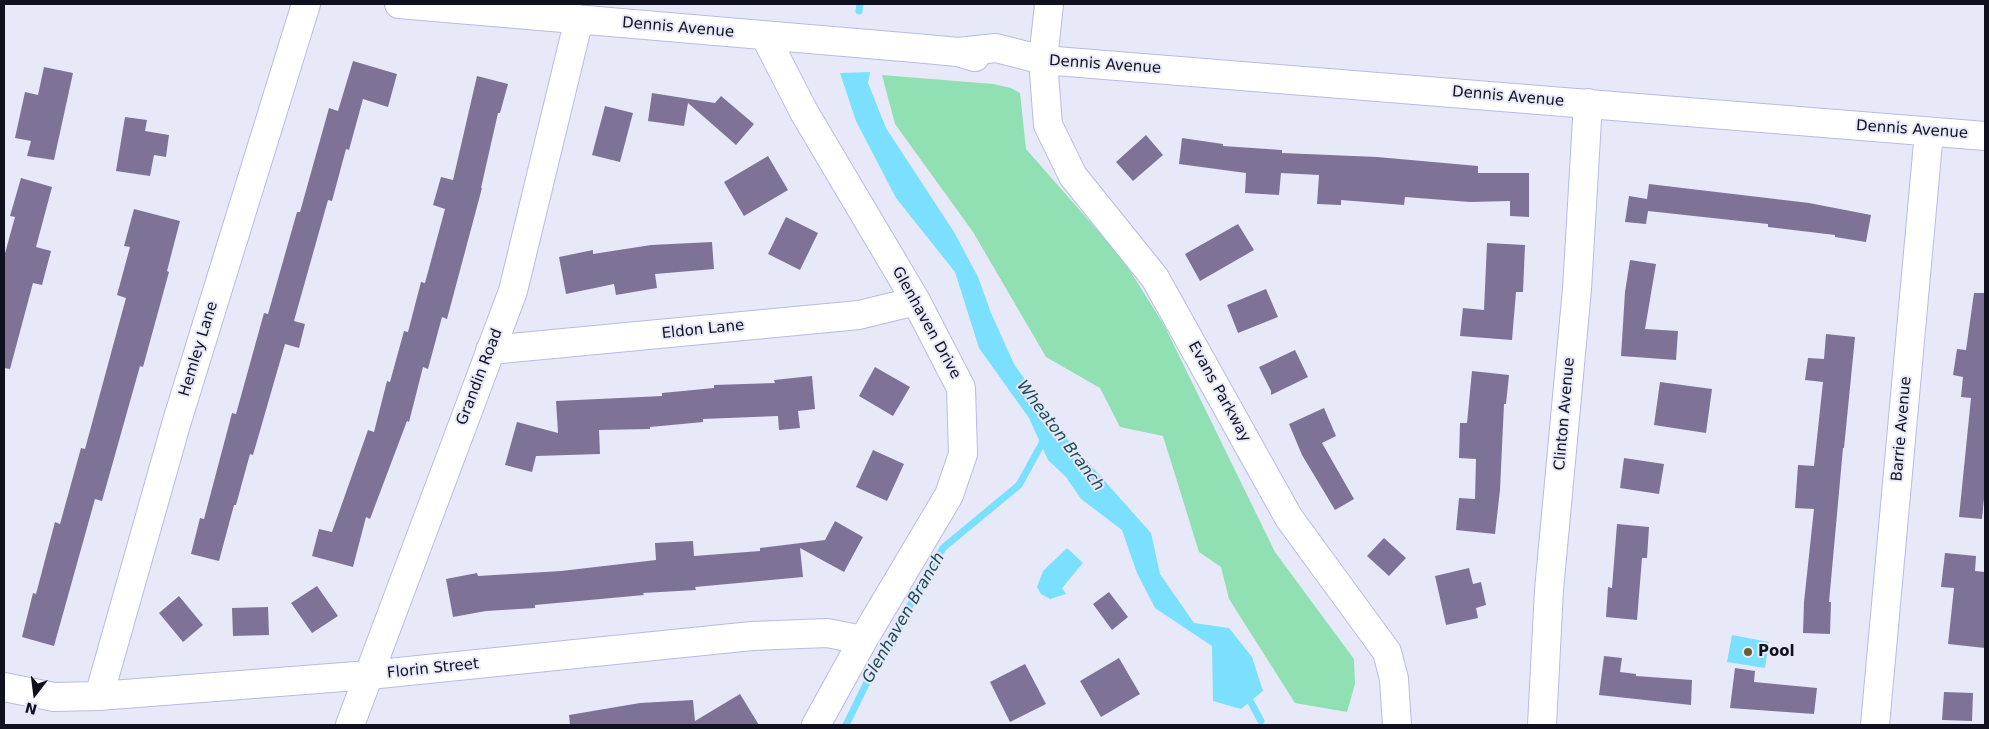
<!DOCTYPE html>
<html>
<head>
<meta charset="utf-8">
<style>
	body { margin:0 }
	#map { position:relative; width:1989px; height:729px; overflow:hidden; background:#e7e9f9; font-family:"DejaVu Sans",sans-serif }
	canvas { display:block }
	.frame { position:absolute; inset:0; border:5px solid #10111f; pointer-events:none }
	.north { position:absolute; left:10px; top:669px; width:50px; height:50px; -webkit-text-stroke:4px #e7e9f9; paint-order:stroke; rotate:195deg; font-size:14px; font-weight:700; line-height:20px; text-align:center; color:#10111f }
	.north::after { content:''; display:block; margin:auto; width:18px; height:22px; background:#10111f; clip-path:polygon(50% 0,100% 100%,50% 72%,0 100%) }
</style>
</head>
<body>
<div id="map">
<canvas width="1989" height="729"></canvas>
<div class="frame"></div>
<div class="north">N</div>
</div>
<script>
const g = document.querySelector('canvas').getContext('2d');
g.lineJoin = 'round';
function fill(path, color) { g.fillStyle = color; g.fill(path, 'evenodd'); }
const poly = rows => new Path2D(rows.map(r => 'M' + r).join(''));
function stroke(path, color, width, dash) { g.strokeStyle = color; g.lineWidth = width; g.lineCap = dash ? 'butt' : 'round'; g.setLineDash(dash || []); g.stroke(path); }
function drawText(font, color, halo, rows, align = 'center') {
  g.font = font + ' "DejaVu Sans",sans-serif'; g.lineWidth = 4; g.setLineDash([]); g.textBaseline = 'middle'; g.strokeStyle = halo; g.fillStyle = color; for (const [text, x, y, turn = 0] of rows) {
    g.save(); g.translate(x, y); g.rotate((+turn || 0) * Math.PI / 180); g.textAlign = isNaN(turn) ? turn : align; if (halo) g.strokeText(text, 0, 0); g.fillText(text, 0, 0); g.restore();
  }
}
fill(poly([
	[882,75,993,84,1011,88,1020,93,1026,149,1122,258,1164,325,1275,552,1354,659,1355,684,1347,712,1295,703,1229,599,1221,567,1199,552,1163,436,1120,427,1100,388,1046,357,973,232,895,124]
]), '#90e0b3');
fill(poly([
	[870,72,868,83,886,128,954,232,978,277,991,313,1014,364,1062,433,1151,533,1160,574,1194,623,1229,628,1252,657,1263,691,1241,709,1213,701,1212,646,1155,608,1137,573,1122,530,1081,499,1066,477,1048,460,1029,418,979,348,955,272,896,198,856,121,840,73],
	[1067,548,1083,563,1062,588,1066,594,1050,599,1041,594,1037,587,1043,571],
	[1732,635,1769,642,1765,668,1727,662]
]), '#7ae0fd');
stroke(poly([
	[859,11,860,4],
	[1247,695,1261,721],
	[846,725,872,672,892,644,906,612,943,548,1019,485,1045,438]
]), '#7ae0fd', 7);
fill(poly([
	[353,61,397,74,388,107,363,99,349,150,346,149,332,201,328,200,294,321,305,324,299,348,285,344,253,455,250,454,236,505,234,505,219,561,191,554,200,518,204,519,232,413,236,414,264,313,268,314,297,212,300,212,329,108,338,111],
	[44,67,73,73,54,160,27,156,31,141,15,138,25,92,38,95],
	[477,76,508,84,500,113,498,113,481,188,482,188,447,319,442,317,428,369,423,367,409,422,407,421,370,519,366,517,353,567,312,556,319,529,332,532,368,430,374,432,387,381,390,382,404,331,408,332,421,282,425,283,445,209,433,205,441,177,453,180],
	[652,93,715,103,721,96,754,124,736,145,688,103,684,126,648,121],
	[605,106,633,113,620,162,592,155],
	[125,117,147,120,145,131,169,135,166,157,154,155,150,176,116,171],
	[1146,135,1163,155,1133,181,1116,162],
	[1182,138,1223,144,1223,146,1282,150,1282,153,1377,157,1478,166,1478,173,1529,173,1529,217,1510,216,1510,201,1470,202,1405,197,1404,205,1341,200,1341,205,1317,204,1319,175,1281,173,1279,195,1245,193,1246,173,1179,164],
	[768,156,788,190,744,216,724,182],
	[21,178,52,187,36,247,51,251,42,285,33,283,10,369,4,368,4,257,15,217,10,216],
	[1649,184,1809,203,1871,215,1866,242,1835,237,1835,235,1768,227,1768,224,1648,211,1646,224,1625,222,1629,196,1647,199],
	[134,209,180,221,167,271,169,272,143,367,140,366,102,501,95,499,54,646,22,637,33,593,36,594,55,522,60,524,81,448,85,449,126,298,117,295,130,247,124,246],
	[786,217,818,233,800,270,768,254],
	[1238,224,1254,250,1200,281,1185,254],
	[712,242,714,269,655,274,657,288,616,295,614,284,566,294,559,257,593,250,593,254,651,245],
	[1487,243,1525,245,1523,292,1516,292,1512,340,1460,336,1463,308,1484,310],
	[1630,260,1656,264,1645,329,1678,331,1676,360,1621,356,1625,292],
	[1266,289,1278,317,1238,333,1227,305],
	[1974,293,1985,293,1985,488,1982,519,1959,517,1971,398,1961,397,1963,377,1953,375,1957,349,1966,350],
	[1826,334,1855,337,1844,448,1843,448,1829,602,1831,602,1830,634,1803,633,1804,602,1814,509,1795,508,1798,465,1814,466,1823,382,1805,380,1808,358,1824,359],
	[1295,350,1308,377,1271,395,1271,391,1259,367],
	[875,367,910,387,893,416,859,396],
	[1472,371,1509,375,1506,404,1504,404,1500,490,1495,534,1456,530,1459,498,1475,499,1476,459,1459,458,1460,423,1467,423],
	[812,376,815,409,798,411,800,428,779,430,778,416,703,419,703,422,650,427,650,429,599,430,600,454,536,456,532,472,505,465,517,422,558,433,556,401,662,396,662,393,714,388,714,385,775,383,774,380],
	[1660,382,1712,389,1706,433,1654,425],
	[1324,408,1336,436,1322,443,1354,499,1335,510,1302,455,1289,424],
	[873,450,904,464,887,501,856,487],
	[1624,458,1664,464,1659,494,1620,488],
	[835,521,863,537,844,572,800,548,803,577,695,587,696,590,643,593,644,595,535,605,535,608,486,611,453,617,446,579,477,573,478,576,561,571,656,560,655,543,693,541,694,556,760,551,760,548,825,540],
	[1617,524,1649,527,1647,558,1642,558,1637,620,1606,617,1608,587,1612,588],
	[1384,538,1406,558,1389,576,1367,556],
	[1945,553,1976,556,1975,571,1985,572,1985,648,1948,644,1954,588,1941,587],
	[1469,568,1473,584,1481,582,1486,605,1476,608,1478,618,1446,625,1435,576],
	[317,586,338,616,312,633,291,603],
	[1109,592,1128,617,1112,630,1093,604],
	[179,596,203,625,183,642,159,613],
	[268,607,269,635,233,636,232,608],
	[1604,656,1622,658,1620,672,1636,674,1636,676,1692,680,1691,705,1599,695],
	[1119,658,1140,694,1101,717,1080,681],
	[1025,664,1046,704,1010,722,990,682],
	[1735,668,1755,671,1754,682,1817,688,1814,714,1730,708],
	[1944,692,1973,693,1972,721,1942,720],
	[740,694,759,725,570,725,569,715,640,703,693,700,695,721]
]), '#7e7396');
const minor = poly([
	[399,4,915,48,958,52,975,57],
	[1049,4,1043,60,1048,125,1073,176,1155,278,1289,518,1387,652,1394,679,1397,725],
	[765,36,804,112,916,301,961,388,963,454,949,495,863,640,816,725],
	[958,52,996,48,1043,60,1985,136],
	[490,350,859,315,916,301],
	[4,687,54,697,99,696,369,675,752,636,827,633,863,640],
	[99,696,177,421,306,4],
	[350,725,513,291,579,19],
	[1542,725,1549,590,1577,289,1588,103],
	[1875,725,1929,132]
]);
stroke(minor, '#b7bce3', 30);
stroke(minor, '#fff', 28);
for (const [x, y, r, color] of [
	[1748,652,5,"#695f2c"]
]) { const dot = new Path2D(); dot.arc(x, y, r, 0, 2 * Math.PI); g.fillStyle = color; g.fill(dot); stroke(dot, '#e7e9f9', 2); }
drawText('15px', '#10111f', '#e7e9f9', [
	["Dennis Avenue",678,28,5],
	["Dennis Avenue",1105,65,4],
	["Dennis Avenue",1508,97,5],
	["Dennis Avenue",1912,130,4],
	["Glenhaven Drive",926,323,61],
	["Eldon Lane",703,330,-6],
	["Hemley Lane",199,349,-73],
	["Grandin Road",480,377,-69],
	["Evans Parkway",1219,392,61],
	["Clinton Avenue",1565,414,-85],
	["Barrie Avenue",1902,429,-85],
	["Florin Street",433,669,-6]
]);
drawText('bold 15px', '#10111f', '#e7e9f9', [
	["Pool",1758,652]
], 'left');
drawText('italic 16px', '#1a4854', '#e7e9f9', [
	["Wheaton Branch",1060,436,53],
	["Glenhaven Branch",904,618,-60]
]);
</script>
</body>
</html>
